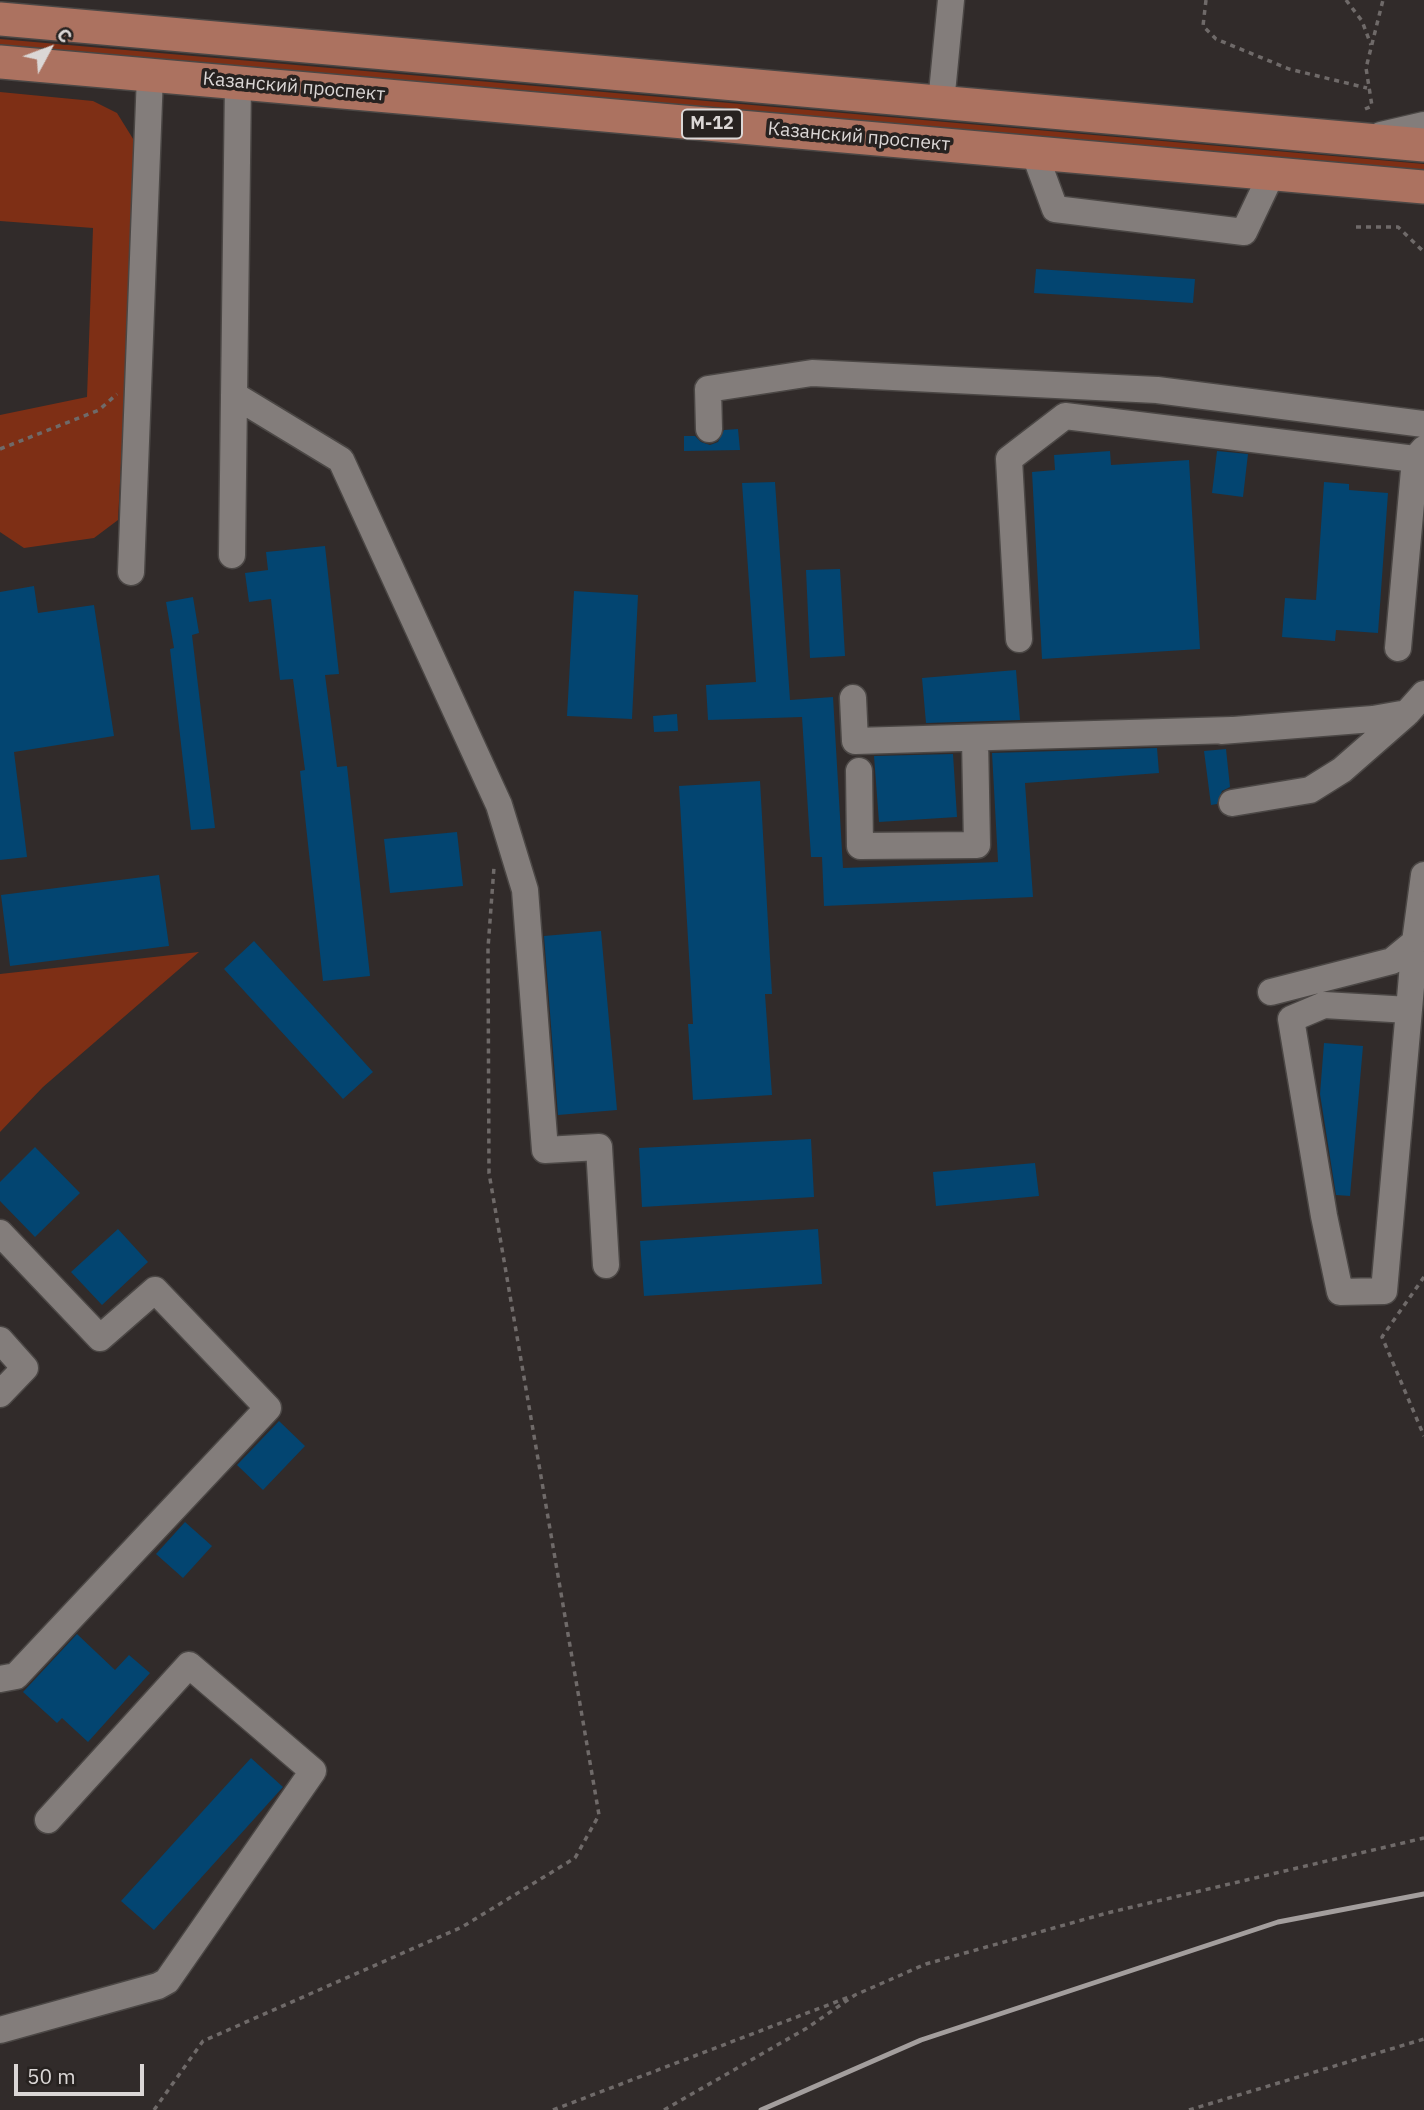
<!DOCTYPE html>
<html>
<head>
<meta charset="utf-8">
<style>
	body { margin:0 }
	#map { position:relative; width:1424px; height:2110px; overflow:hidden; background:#312b2a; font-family:"IBM Plex Sans",sans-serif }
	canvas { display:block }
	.north { position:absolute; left:14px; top:14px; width:70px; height:70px; -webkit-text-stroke:5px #272220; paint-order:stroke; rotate:49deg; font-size:19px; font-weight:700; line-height:28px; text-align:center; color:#dbd7d6 }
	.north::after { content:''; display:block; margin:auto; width:24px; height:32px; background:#dbd7d6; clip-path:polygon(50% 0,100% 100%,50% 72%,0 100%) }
	.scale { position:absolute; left:14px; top:2064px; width:130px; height:32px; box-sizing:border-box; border:4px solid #dbd7d6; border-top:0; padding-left:9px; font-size:21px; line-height:24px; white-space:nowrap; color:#dbd7d6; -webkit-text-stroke:5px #272220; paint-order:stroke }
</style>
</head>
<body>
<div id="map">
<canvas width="1424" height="2110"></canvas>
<div class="north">С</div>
<div class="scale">50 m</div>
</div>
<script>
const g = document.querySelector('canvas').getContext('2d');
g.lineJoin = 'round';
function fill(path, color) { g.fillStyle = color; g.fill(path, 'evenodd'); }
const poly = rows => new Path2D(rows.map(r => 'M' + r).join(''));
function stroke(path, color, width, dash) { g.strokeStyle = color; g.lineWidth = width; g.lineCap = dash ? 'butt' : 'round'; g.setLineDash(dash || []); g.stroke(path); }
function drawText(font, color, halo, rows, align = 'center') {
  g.font = font + ' "IBM Plex Sans",sans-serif'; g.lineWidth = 7; g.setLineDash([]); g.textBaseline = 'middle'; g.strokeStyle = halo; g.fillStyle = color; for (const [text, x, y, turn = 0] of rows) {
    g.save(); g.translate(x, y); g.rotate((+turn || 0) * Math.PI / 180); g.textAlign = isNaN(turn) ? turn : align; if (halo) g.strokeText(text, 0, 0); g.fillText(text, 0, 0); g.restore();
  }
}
fill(poly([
	[0,39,1424,164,1424,174,0,50],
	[0,92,93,101,117,113,135,142,135,200,118,520,94,538,24,548,0,532,0,415,87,397,93,228,0,221],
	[199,952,43,1087,0,1132,0,974]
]), '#7e2f15');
fill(poly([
	[1036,269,1195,279,1193,303,1034,293],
	[738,429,740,450,684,451,684,436,695,436,701,442,710,445,718,442,724,430],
	[1110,451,1111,465,1189,460,1200,649,1042,659,1032,472,1055,470,1054,455],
	[1217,451,1248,454,1243,497,1212,493],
	[775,482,790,700,833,697,843,868,998,862,992,753,1157,748,1159,773,1025,783,1033,897,824,906,822,857,811,857,802,717,708,720,706,685,756,682,742,483],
	[1324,482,1349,484,1349,490,1388,493,1378,633,1336,630,1335,641,1282,637,1285,598,1316,600],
	[325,546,339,674,325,675,337,767,347,766,370,976,323,981,300,771,305,770,293,679,280,680,271,599,249,602,245,573,268,570,266,552],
	[840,569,845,656,810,658,806,570],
	[34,586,38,613,94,605,114,736,14,752,27,857,0,860,0,592],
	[574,591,638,595,632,719,567,716],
	[193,597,199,633,192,635,215,828,191,830,170,649,174,648,166,602],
	[1016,670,1020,720,926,723,922,678],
	[677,714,678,731,654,732,653,716],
	[1226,749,1230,787,1222,791,1217,804,1211,805,1204,751],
	[953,754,957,817,879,822,874,756],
	[760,781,772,994,765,994,772,1095,693,1100,688,1024,693,1024,679,786],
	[457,832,463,886,390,893,384,839],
	[159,875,169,946,10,966,1,895],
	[601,931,617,1110,558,1115,544,936],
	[254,941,373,1072,343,1099,224,969],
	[1324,1043,1363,1046,1350,1196,1336,1195,1320,1094],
	[811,1139,814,1197,642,1207,639,1148],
	[35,1147,80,1193,35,1237,0,1201,0,1182],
	[1035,1163,1039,1196,936,1206,933,1172],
	[118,1229,148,1262,102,1305,71,1272],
	[818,1229,822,1284,644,1296,640,1241],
	[279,1421,305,1446,263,1490,237,1465],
	[185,1522,212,1546,183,1578,156,1554],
	[77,1634,115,1670,129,1655,150,1673,88,1742,62,1718,57,1723,23,1692],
	[251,1758,283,1787,154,1930,121,1901]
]), '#034571');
const minor = poly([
	[941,103,951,0],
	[1381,135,1424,125],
	[1034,152,1055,209,1244,232,1272,173],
	[234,395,341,460,499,805,525,890,545,1150,599,1147,606,1265],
	[709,429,708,389,812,373,1157,390,1424,424],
	[232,555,238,83],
	[131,572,150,75],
	[1019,639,1009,459,1065,416,1415,459],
	[1398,648,1415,459,1424,449],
	[853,698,855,741,1232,730],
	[1221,731,1373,719,1407,713,1424,694],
	[859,771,860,846,977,845,975,738],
	[1232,803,1310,790,1342,770,1406,714],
	[1271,992,1392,961,1415,942,1424,875],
	[1409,1010,1324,1005,1291,1019,1324,1216,1340,1292,1384,1291,1415,942],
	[0,1233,100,1338,155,1290,268,1408,16,1676,0,1679],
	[0,1340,25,1368,0,1394],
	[0,2030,158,1986,167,1981,313,1771,189,1665,48,1820]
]);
const major = poly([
	[0,19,1424,145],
	[0,62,1424,187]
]);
stroke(minor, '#4b4745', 29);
stroke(major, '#4b4745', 36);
stroke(poly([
	[1206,0,1203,26,1216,39,1289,69,1367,88],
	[1346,0,1362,21,1371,45],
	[1365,109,1372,106,1366,68,1383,0],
	[1356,227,1398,227,1424,252],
	[0,449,99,410,117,394],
	[1424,1277,1382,1337,1424,1436],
	[154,2110,203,2041,462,1927,575,1858,599,1815,489,1173,488,948,494,867],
	[553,2110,849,1997],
	[664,2110,807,2028,855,1995,926,1964,1107,1913,1424,1838],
	[1189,2110,1424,2039]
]), '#6f6a69', 3.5, [5, 5]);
stroke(minor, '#837d7b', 26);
stroke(major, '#ac7260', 33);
stroke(poly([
	[761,2110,921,2040,1278,1922,1424,1894]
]), '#a39e9d', 5);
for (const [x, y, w] of [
	[712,124,60]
]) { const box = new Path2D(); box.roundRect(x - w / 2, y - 14.5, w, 29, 5); g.fillStyle = '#272220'; g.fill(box); stroke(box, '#dbd7d6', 2); }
drawText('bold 18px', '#dbd7d6', null, [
	["М-12",712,124]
]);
drawText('19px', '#dbd7d6', '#272220', [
	["Казанский проспект",294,87,5],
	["Казанский проспект",859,137,5]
]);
</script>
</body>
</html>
